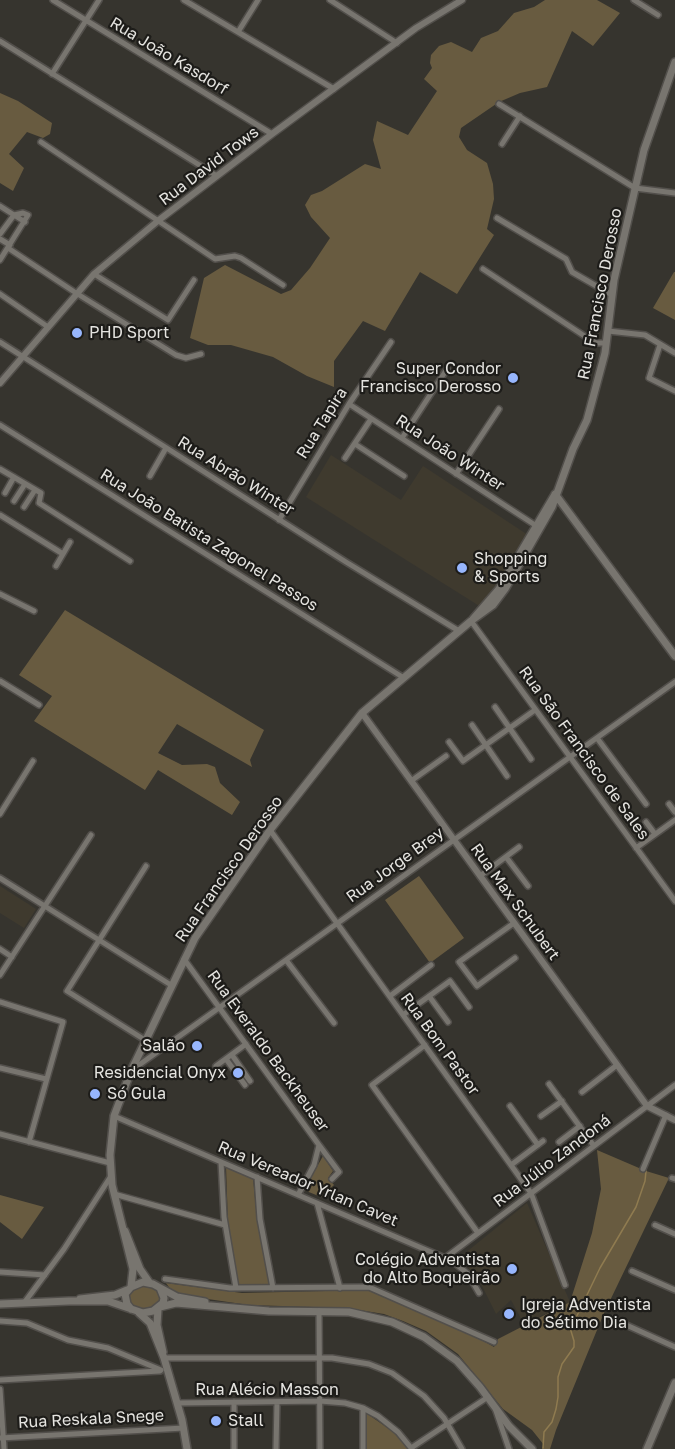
<!DOCTYPE html>
<html>
<head>
<meta charset="utf-8">
<style>
	body { margin:0 }
	canvas { display:block; background:#36342e }
</style>
</head>
<body>
<canvas width="675" height="1449"></canvas>
<script>
const g = document.querySelector('canvas').getContext('2d');
g.lineJoin = 'round';
function fill(path, color) { g.fillStyle = color; g.fill(path, 'evenodd'); }
const poly = rows => new Path2D(rows.map(r => 'M' + r).join(''));
function stroke(path, color, width, dash) { g.strokeStyle = color; g.lineWidth = width; g.lineCap = dash ? 'butt' : 'round'; g.setLineDash(dash || []); g.stroke(path); }
function drawText(font, color, halo, rows, align = 'center') {
  g.font = font + ' "Golos Text",sans-serif'; g.lineWidth = 4.5; g.setLineDash([]); g.textBaseline = 'middle'; g.strokeStyle = halo; g.fillStyle = color; for (const [text, x, y, turn = 0] of rows) {
    g.save(); g.translate(x, y); g.rotate((+turn || 0) * Math.PI / 180); g.textAlign = isNaN(turn) ? turn : align; if (halo) g.strokeText(text, 0, 0); g.fillText(text, 0, 0); g.restore();
  }
}
fill(poly([
	[331,455,401,500,423,466,528,535,494,591,481,607,306,497],
	[0,886,36,909,24,928,0,913],
	[527,1203,570,1302,524,1324,511,1300,496,1314,479,1280,459,1258]
]), '#3f3a2e');
fill(poly([
	[545,0,597,0,620,13,593,46,572,31,547,87,520,93,499,102,461,128,459,137,467,150,487,163,493,184,494,199,487,229,494,235,457,294,420,272,385,331,363,321,334,361,334,387,307,376,273,357,231,345,208,345,190,338,204,278,225,265,281,294,291,290,310,268,330,238,311,217,305,205,311,195,322,191,365,164,381,169,373,140,377,121,408,135,437,91,424,79,432,68,430,63,431,55,439,46,451,42,472,52,481,38,498,31,514,13,534,7],
	[0,93,18,101,52,123,50,134,43,138,27,132,9,154,24,168,13,191,0,183],
	[674,272,675,272,675,320,653,308],
	[65,610,264,730,250,760,252,767,177,724,158,753,182,765,207,764,215,767,220,783,240,802,232,815,158,770,145,790,34,721,52,696,19,675],
	[419,876,464,938,430,963,385,900],
	[597,1150,646,1171,669,1178,604,1313,556,1430,550,1449,542,1449,544,1445,532,1430,503,1409,458,1354,426,1331,403,1321,384,1314,347,1308,249,1305,187,1296,171,1290,166,1283,242,1293,367,1290,471,1334,494,1347,498,1339,570,1302,592,1233,601,1189],
	[323,1156,333,1171,328,1178,334,1185,321,1197,304,1190],
	[226,1166,253,1178,257,1220,270,1285,238,1285,228,1224],
	[0,1195,44,1207,22,1239,0,1222],
	[143,1285,152,1286,160,1292,161,1300,155,1307,141,1310,131,1306,128,1296,133,1289],
	[366,1413,395,1433,409,1449,367,1449]
]), '#685b40');
stroke(poly([
	[543,1448,544,1432,552,1422,556,1409,558,1397,558,1377,562,1364,574,1347,574,1341,571,1331,572,1326,600,1268,636,1207,645,1181,646,1171]
]), '#8f7b50', 1.5);
const minor = poly([
	[53,0,272,134],
	[184,0,334,89],
	[330,0,397,43],
	[634,0,658,15],
	[238,32,258,0],
	[0,41,217,176],
	[52,74,99,0],
	[499,104,635,188,675,193],
	[41,142,215,259,235,256,241,258,283,285],
	[502,144,520,116],
	[0,206,25,222],
	[497,218,566,259,572,272,612,295],
	[0,234,14,215,23,213,28,215,0,260],
	[0,239,10,245],
	[8,248,76,293,176,355,186,358,201,354],
	[483,269,586,337,596,343,606,343],
	[94,274,168,320,194,280],
	[0,294,48,327],
	[608,331,645,335,675,353],
	[0,342,346,562,459,631],
	[660,345,649,378,675,391],
	[349,404,535,525],
	[0,425,404,678],
	[402,438,447,369],
	[355,444,404,476],
	[345,458,371,419],
	[0,469,41,493,39,503,130,561],
	[456,474,499,409],
	[150,476,166,448],
	[5,493,14,477],
	[14,501,25,484],
	[24,507,35,490],
	[0,515,63,554],
	[279,520,349,404,391,342],
	[56,566,70,542],
	[0,594,34,611],
	[471,621,675,901],
	[0,681,39,705],
	[495,707,531,759],
	[472,725,507,776],
	[597,738,646,804],
	[449,742,463,761,535,710],
	[411,781,446,756],
	[669,804,675,812],
	[0,814,33,761],
	[646,822,655,834],
	[270,830,531,1193,565,1285],
	[636,848,675,820],
	[506,857,528,886],
	[480,876,519,847],
	[0,878,171,985],
	[514,923,459,962,477,986,515,958],
	[0,949,12,957],
	[184,959,319,1145,314,1165,298,1195],
	[286,960,334,1023],
	[0,975,91,835],
	[390,996,431,965],
	[429,996,448,1022],
	[0,1002,63,1022,29,1142],
	[403,1015,450,981,469,1007],
	[145,1040,67,991,146,866],
	[425,1045,372,1085,478,1233],
	[232,1055,250,1081],
	[226,1059,245,1085],
	[216,1066,246,1044],
	[0,1068,46,1079],
	[132,1070,675,682],
	[549,1084,594,1146],
	[582,1092,617,1065],
	[510,1106,538,1145],
	[114,1116,445,1258,456,1264,468,1274,479,1293],
	[541,1116,562,1101],
	[0,1134,110,1163],
	[559,1142,580,1126],
	[319,1145,339,1172,332,1179],
	[221,1162,224,1217,236,1288],
	[511,1165,543,1141],
	[643,1169,666,1115],
	[257,1177,260,1219,273,1288],
	[672,1178,675,1179],
	[114,1194,225,1225],
	[317,1203,340,1288],
	[655,1225,675,1234],
	[445,1258,675,1085],
	[632,1271,675,1290],
	[0,1272,45,1275],
	[165,1279,230,1288,369,1287,494,1342],
	[24,1303,64,1249,111,1176],
	[319,1311,320,1449],
	[613,1319,675,1347],
	[0,1321,27,1323,68,1340,108,1348,161,1370],
	[164,1358,332,1358,369,1364,392,1373,424,1396,444,1418,462,1449],
	[0,1380,160,1371],
	[0,1389,4,1449],
	[178,1403,320,1401,345,1403,363,1408,378,1416,398,1432,412,1449],
	[363,1408,363,1449],
	[496,1411,509,1449],
	[0,1438,184,1428],
	[411,1448,488,1397],
	[234,1449,234,1402],
	[276,1449,277,1402]
]);
const tertiary = poly([
	[0,383,94,274,159,220,272,134,416,28,462,0],
	[362,713,647,1106,675,1120]
]);
const secondary = poly([
	[555,494,675,656],
	[473,619,499,589,554,496],
	[125,1231,140,1269,149,1282],
	[131,1287,133,1269,112,1185,110,1155,114,1116,131,1071,195,938,270,830,362,713,471,621,493,605,505,589,552,507,573,449,587,420,605,353,614,280,644,150,675,62],
	[80,1299,115,1295,127,1290],
	[0,1304,69,1301,108,1301,143,1313,153,1311,163,1303,164,1298,160,1288],
	[160,1307,176,1303,269,1311,349,1312,392,1322,424,1337,457,1361,480,1387,509,1426,532,1449],
	[131,1309,127,1304,125,1294,131,1287,143,1282,153,1284,177,1297,205,1302],
	[158,1309,157,1325,163,1352],
	[139,1313,150,1323,164,1358,182,1420,187,1449],
	[647,1449,675,1383]
]);
stroke(minor, '#524f4b', 8);
stroke(tertiary, '#524f4b', 9);
stroke(secondary, '#524f4b', 10);
stroke(minor, '#78756f', 5);
stroke(tertiary, '#78756f', 6);
stroke(secondary, '#78756f', 7);
for (const [x, y, r, color] of [
	[77,333,6,"#97b6fd"],
	[513,378,6,"#97b6fd"],
	[462,568,6,"#97b6fd"],
	[197,1046,6,"#97b6fd"],
	[238,1073,6,"#97b6fd"],
	[95,1094,6,"#97b6fd"],
	[512,1269,6,"#97b6fd"],
	[509,1314,6,"#97b6fd"],
	[216,1421,6,"#97b6fd"]
]) { const dot = new Path2D(); dot.arc(x, y, r, 0, 2 * Math.PI); g.fillStyle = color; g.fill(dot); stroke(dot, '#1d1c19', 2); }
drawText('16px', '#e5e4e0', '#1d1c19', [
	["Rua João Kasdorf",169,56,31],
	["Rua David Tows",209,166,-37],
	["Rua Francisco Derosso",600,294,-79],
	["Rua Tapira",322,423,-58],
	["Rua João Winter",450,453,33],
	["Rua Abrão Winter",236,476,32],
	["Rua João Batista Zagonel Passos",209,540,32],
	["Rua São Francisco de Sales",584,753,54],
	["Rua Jorge Brey",395,865,-36],
	["Rua Francisco Derosso",229,869,-55],
	["Rua Max Schubert",515,902,54],
	["Rua Bom Pastor",440,1044,54],
	["Rua Everaldo Backheuser",268,1051,54],
	["Rua Júlio Zandoná",552,1161,-37],
	["Rua Vereador Yrlan Cavet",308,1184,23],
	["Rua Alécio Masson",267,1390],
	["Rua Reskala Snege",91,1419,-3]
]);
drawText('16px', '#e5e4e0', '#1d1c19', [
	["PHD Sport",89,333],
	["Super Condor",501,369,"right"],
	["Francisco Derosso",501,387,"right"],
	["Shopping",474,559],
	["& Sports",474,577],
	["Salão",185,1046,"right"],
	["Residencial Onyx",226,1073,"right"],
	["Só Gula",107,1094],
	["Colégio Adventista",500,1260,"right"],
	["do Alto Boqueirão",500,1278,"right"],
	["Igreja Adventista",521,1305],
	["do Sétimo Dia",521,1323],
	["Stall",228,1421]
], 'left');
</script>
</body>
</html>
